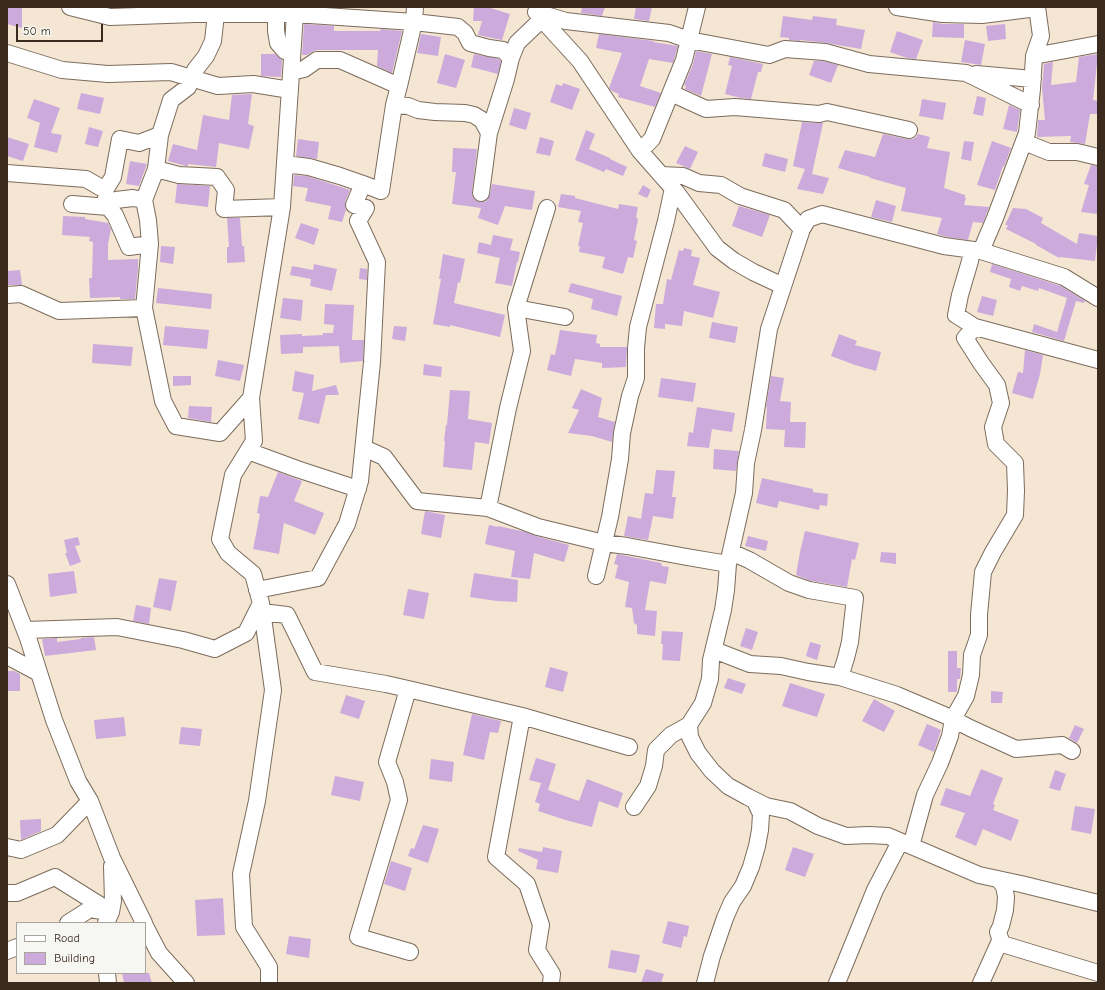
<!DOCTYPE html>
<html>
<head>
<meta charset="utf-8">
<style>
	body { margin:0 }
	#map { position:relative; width:1105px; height:990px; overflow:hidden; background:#f4e6d2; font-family:"Comic Neue",sans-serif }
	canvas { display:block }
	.frame { position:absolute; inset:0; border:8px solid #3b2a1e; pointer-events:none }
	.legend { position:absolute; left:16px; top:922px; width:130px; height:52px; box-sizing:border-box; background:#f6f6f2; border:1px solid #aba49d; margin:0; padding:5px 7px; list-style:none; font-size:12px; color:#3b2a1e }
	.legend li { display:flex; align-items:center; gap:8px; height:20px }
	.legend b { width:20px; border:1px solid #aba49d }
	.scale { position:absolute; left:16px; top:24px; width:87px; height:18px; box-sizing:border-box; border:2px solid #3b2a1e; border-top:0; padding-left:5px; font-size:12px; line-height:14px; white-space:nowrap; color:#3b2a1e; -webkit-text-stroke:3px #f6f6f2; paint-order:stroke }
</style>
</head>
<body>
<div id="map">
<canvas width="1105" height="990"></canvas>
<div class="frame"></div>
<ul class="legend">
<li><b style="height:5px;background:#fff"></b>Road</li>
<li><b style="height:11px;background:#cdaadc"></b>Building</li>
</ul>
<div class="scale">50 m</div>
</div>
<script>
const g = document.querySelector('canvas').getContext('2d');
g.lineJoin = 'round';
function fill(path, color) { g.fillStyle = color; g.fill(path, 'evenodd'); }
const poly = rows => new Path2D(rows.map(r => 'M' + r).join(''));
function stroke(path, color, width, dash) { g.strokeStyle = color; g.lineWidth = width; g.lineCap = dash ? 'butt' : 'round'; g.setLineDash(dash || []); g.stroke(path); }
fill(poly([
	[7,7,22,7,22,28,7,24],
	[474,7,486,8,487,7,510,14,502,40,478,35,482,21,473,21],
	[582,7,605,7,602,16,581,13],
	[636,7,652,7,649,21,634,19],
	[783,16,812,20,813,16,837,19,836,25,865,30,861,49,826,43,800,40,800,41,789,40,789,38,780,37],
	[933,22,943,24,964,24,964,38,932,37],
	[304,24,334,26,334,31,380,31,381,29,402,31,392,73,377,66,378,50,317,50,312,52,307,55,302,55],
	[1005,24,1006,39,988,41,986,26],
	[897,31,923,40,916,59,907,58,890,52],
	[421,34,441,37,438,56,417,53],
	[599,34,654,41,653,42,678,46,673,63,649,59,640,86,661,93,655,107,618,97,619,94,612,91,609,88,622,53,596,48],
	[965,40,985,44,981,65,961,62],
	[696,51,712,54,701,96,685,89,686,86,684,85,693,64],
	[261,54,275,54,282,60,281,77,261,76],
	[445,54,465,60,456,88,437,83],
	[474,54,499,59,501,61,498,74,471,67],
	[1098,54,1093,100,1098,101,1098,114,1090,114,1085,144,1077,143,1070,142,1071,136,1037,137,1038,120,1045,120,1042,88,1044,64,1053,62,1051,85,1076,82,1079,57],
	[730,57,763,64,761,72,758,72,751,99,741,98,725,94,732,66,728,65],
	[814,61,823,61,838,65,831,83,809,75],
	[563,83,580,89,572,110,550,102,556,84,562,86],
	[81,93,104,98,100,114,77,109],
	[252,94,248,124,254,126,249,149,219,143,216,167,188,164,188,166,186,166,168,161,173,144,197,150,203,115,229,120,232,95],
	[977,96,986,98,983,116,973,114],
	[34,99,60,108,51,133,62,135,57,153,34,147,40,123,27,118],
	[922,99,946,103,943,120,919,116],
	[1009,105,1020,110,1017,132,1003,129],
	[514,108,531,113,526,130,509,125],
	[802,122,818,123,823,123,812,174,829,178,823,194,797,189,805,169,793,166],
	[89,127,103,131,98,147,85,144],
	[586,130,595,134,589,149,610,158,610,159,627,167,623,176,606,169,604,172,575,160],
	[883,134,907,139,912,139,916,137,918,134,930,137,927,148,950,152,944,188,965,195,965,198,966,198,964,205,989,207,983,223,973,222,968,240,947,237,937,234,942,218,901,211,906,188,870,178,870,177,838,168,845,150,875,157],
	[7,137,29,144,23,161,7,156],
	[540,137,554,141,550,156,536,153],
	[298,139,319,142,317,159,296,156],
	[964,141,974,142,971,161,961,159],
	[992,141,1011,148,1004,167,1003,166,995,190,977,185],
	[685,146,698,152,690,169,676,163],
	[453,148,477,149,472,192,472,196,475,200,480,202,485,202,488,199,490,194,492,184,535,191,532,210,505,206,498,225,478,218,481,208,452,204,456,172,452,172],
	[765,153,788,159,785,172,762,166],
	[130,161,147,164,139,186,126,184],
	[1091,165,1098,166,1098,214,1081,212,1089,185,1084,184],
	[294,175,307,176,350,190,345,202,345,206,346,210,342,222,328,219,331,206,305,201,308,188,293,186],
	[177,184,210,186,208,207,175,203],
	[643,185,651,190,647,198,638,194],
	[561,194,575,196,575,198,618,209,619,204,638,207,636,217,638,219,634,240,637,241,633,258,628,257,623,274,602,268,605,257,579,252,580,246,578,246,583,223,578,222,581,211,558,207],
	[876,200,896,206,892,222,871,217],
	[739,206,770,215,762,237,732,226],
	[1013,208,1026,209,1043,218,1041,223,1077,244,1079,233,1098,236,1095,261,1060,257,1059,258,1036,245,1036,244,1006,229,1008,225,1005,225],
	[63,216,85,217,85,219,108,223,111,229,108,244,108,260,138,259,138,269,135,299,120,299,120,297,90,298,89,278,92,278,93,242,89,241,90,237,62,235],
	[227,218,240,218,242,246,244,246,245,262,227,263,227,247,229,247],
	[301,223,319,229,314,245,295,238],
	[493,235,513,239,510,250,520,252,518,262,517,262,512,286,495,283,500,258,477,253,479,242,491,245],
	[161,246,175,247,173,264,160,262],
	[684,248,692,250,691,256,700,258,693,285,720,292,713,318,684,311,682,326,665,324,665,329,654,328,656,304,663,304,667,279,671,280,679,250,683,251],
	[443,254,465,259,460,283,458,282,454,303,505,315,500,337,450,325,450,327,433,324,441,279,439,279],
	[314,264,337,269,332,291,310,286,311,279,290,275,292,266,313,270],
	[992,264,1061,286,1085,301,1084,303,1076,301,1064,341,1032,332,1034,324,1057,332,1067,298,1039,288,1038,291,1022,286,1020,291,1009,287,1011,279,990,272],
	[360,268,367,269,367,280,359,279],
	[20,270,22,285,7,285,7,271],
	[571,283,622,296,617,316,591,309,593,299,568,292],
	[158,288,212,294,211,309,156,303],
	[982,296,997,300,993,316,977,312],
	[283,298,303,300,301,321,280,318],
	[325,304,354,305,352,340,364,340,363,361,340,363,339,346,303,347,303,353,281,354,280,335,302,334,302,336,323,335,323,333,333,333,334,325,324,324],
	[712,322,738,327,735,343,709,338],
	[165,326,209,330,207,349,163,345],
	[394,326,407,327,405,341,392,339],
	[560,330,597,335,596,343,600,344,600,347,627,347,626,367,602,368,602,363,575,359,571,376,547,370,551,354,555,355],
	[839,334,857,341,855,345,881,352,876,371,855,365,831,356],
	[93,344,133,347,131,366,92,363],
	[1025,350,1043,355,1040,374,1033,399,1012,393,1018,372,1023,373],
	[218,360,244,365,240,381,215,376],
	[424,364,442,367,441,377,423,375],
	[295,371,314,375,312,391,336,385,339,395,326,395,319,424,298,419,304,393,292,391],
	[173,376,191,376,191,385,173,386],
	[771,376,784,378,780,401,791,402,790,422,806,422,805,448,784,447,785,430,766,429,767,407,766,407],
	[661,378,696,383,693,402,658,397],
	[581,389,602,398,598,417,615,422,612,442,592,436,568,433,579,410,572,408],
	[450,390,470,391,468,419,492,423,489,444,475,442,472,470,443,467,445,441,444,441,446,425,447,425],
	[189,406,212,407,211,422,188,418],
	[697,407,735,413,732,432,712,429,709,448,687,446,689,432,693,433],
	[714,449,739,451,736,471,713,469],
	[656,470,675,471,672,497,676,497,673,519,653,516,648,540,624,536,628,516,641,519,645,493,653,494],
	[278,472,302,481,294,501,324,513,315,535,284,523,279,554,253,549,260,514,257,513,260,496,268,497],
	[762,478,813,489,813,492,828,494,827,506,820,505,819,510,779,501,777,508,756,503],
	[425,511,445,515,441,538,421,534],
	[489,525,498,527,498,526,526,532,536,536,569,545,564,562,534,553,530,579,511,577,515,551,485,544],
	[805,531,859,543,855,560,852,559,847,587,811,581,796,575,800,552],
	[748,536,768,541,766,551,745,546],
	[78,537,80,545,75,546,81,562,70,566,65,553,67,553,64,540],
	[881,552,896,553,896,564,880,562],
	[617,554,661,563,662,566,669,567,666,584,650,581,645,610,657,611,655,636,637,634,637,625,634,623,632,608,625,607,629,582,615,578,618,565,614,564],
	[74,571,77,593,50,597,48,574],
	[474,573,518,580,517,602,497,601,470,597],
	[159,578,177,581,171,611,153,607],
	[408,589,429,593,424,619,403,615],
	[136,605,151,608,149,624,133,621],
	[746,628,758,632,752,650,740,646],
	[662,631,683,632,680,661,662,660,663,644,661,644],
	[94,637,96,650,45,656,42,639,57,638,57,642,81,639,81,638],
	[810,642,821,645,817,660,806,656],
	[948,651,957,651,957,668,961,668,960,679,957,679,957,692,948,692],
	[550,667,568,672,563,692,545,687],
	[7,671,14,671,20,674,20,691,7,691],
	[728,678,746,684,742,694,724,688],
	[790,683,825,694,817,717,782,706],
	[991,691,1003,692,1002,703,991,703],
	[346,695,365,701,359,719,340,713],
	[874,699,895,711,884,732,862,721],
	[472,714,501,721,498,733,490,732,484,760,463,755],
	[124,717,126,736,96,739,94,720],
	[927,724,941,730,934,752,918,745],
	[1075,725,1084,729,1077,743,1069,738],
	[181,727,202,729,200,746,179,744],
	[536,758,556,764,548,790,579,801,587,779,623,793,618,808,599,801,592,827,569,821,538,811,540,804,535,802,541,783,529,780],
	[431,759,454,762,452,782,429,779],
	[981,769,1003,778,993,804,995,805,993,810,1019,820,1011,841,983,829,976,846,955,837,965,813,940,805,946,788,970,796],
	[1055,770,1066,774,1060,791,1049,788],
	[335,776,364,782,360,801,331,795],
	[1075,806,1095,809,1091,834,1071,830],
	[41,819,41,831,21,840,20,820],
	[423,825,439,829,428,863,408,856,411,848,414,849],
	[543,847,562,851,558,873,536,869,538,860,518,851,519,848,542,852],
	[793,847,814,854,805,877,785,870],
	[391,861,412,868,405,891,384,884],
	[223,898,225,935,197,936,195,900],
	[668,921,689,926,687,937,684,936,681,948,662,943],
	[289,936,311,939,309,958,286,954],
	[611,950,640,955,636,973,608,968],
	[646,969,664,974,661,983,641,983],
	[122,973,149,973,152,983,124,983]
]), '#cdaadc');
const minor = poly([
	[70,7,110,17,195,14,295,14,282,207,251,398,220,433,176,426,163,401,144,308],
	[415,7,414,22,458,27,465,33,470,43,489,48,503,50,511,58],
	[897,7,943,14,982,15,1037,8],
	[1037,7,1041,36,1034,56,1098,44],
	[536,12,566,21,669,33,689,40,769,55,785,49,825,52,869,64,966,73,1031,105],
	[536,12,548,26,580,61,640,151,677,193,717,248,734,261,753,272,783,286],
	[216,14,213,41,206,56,195,70,188,87,171,100,160,135,156,169,179,175,217,177,226,190,224,209,282,207],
	[276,14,276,31,278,43,285,51,292,54],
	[7,53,62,70,108,74,171,72,218,86,253,84,290,90],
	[1034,56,1032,89,1027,133,995,218,981,251,1064,277,1098,298],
	[291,72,304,69,317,60,340,60,399,86],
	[976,74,1033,79],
	[671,93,706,109,735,107,819,114,827,112,909,130],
	[394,105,408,106,418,110,435,112,465,113,474,115,482,120,489,133,481,193],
	[489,133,506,79,511,58,517,43,542,19],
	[1024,142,1049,152,1077,152,1098,157],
	[640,151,652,139,684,60,697,7],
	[285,164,309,167,340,176,363,184],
	[7,173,86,179,105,190,108,207,72,204],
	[661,175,683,176,699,183,721,185,740,196,784,210,802,229],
	[105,190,113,177,120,139,139,143,160,135],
	[144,200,156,169],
	[972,250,970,261,960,295,956,315,975,327,1098,360],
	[7,295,21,294,59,311,144,308,150,244,148,220,144,200,133,198,116,200,108,207,115,215,129,247,150,244],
	[516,308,565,317],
	[364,448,384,457,417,501,488,508,508,408,522,351,516,308,547,208],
	[248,451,297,469,358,489],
	[488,508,538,527,604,543,627,546,687,557,728,564,744,493,746,463,753,430,769,329,802,229,808,219,822,214,944,246,981,251],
	[596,576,610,517,620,459,622,433,630,396,636,378,636,348,638,327,666,221,673,188],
	[7,584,28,638,54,720,78,781,90,801,112,858,144,923],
	[257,590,318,578,347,524,360,481,372,362,377,262,358,221,366,208,354,205,363,184,381,191,394,105,399,86,414,22,295,14,296,7],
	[261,603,273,690,257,801,241,874,244,927,269,967,269,983],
	[262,612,287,615,315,672,386,684,408,689,387,762,395,782,399,800,358,937,410,952],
	[25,630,117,627,183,640,215,649,246,633,261,603,253,574,228,553,220,539,233,475,254,441,251,398],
	[714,650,750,664,781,666,808,672,840,677,846,658,850,642,855,598,809,590,789,583,749,560,731,552],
	[7,656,39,673],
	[840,677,897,695,949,717,970,728,1016,749,1062,745,1072,751],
	[408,689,522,716,629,747],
	[522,716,496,857,527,884,541,925,537,950,552,974,551,983],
	[689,725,690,737,698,753,712,771,728,786,748,797,766,806,790,811,818,826,846,836,869,835,888,836,979,875,1021,884,1098,903],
	[634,807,648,786,654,766,656,750,671,735,689,725,703,703,710,679,711,660,723,610,726,590,728,564],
	[911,846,925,795,940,763,950,736,953,719,966,696,971,675,972,655,979,635,979,615,983,572,993,552,1015,515,1016,491,1015,463,996,444,993,427,1001,403,997,385,981,363,965,338,975,327],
	[7,847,21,850,57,835,90,801],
	[998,879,1004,886,1006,897,1005,910,1001,926,998,932,1002,944],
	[7,893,17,893,55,877,111,912],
	[68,923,90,909,108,912],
	[106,923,111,912,113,901,112,866],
	[145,926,159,953,186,983],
	[7,951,17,947],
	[107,973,108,983],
	[705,983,712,956,725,918,732,902,743,886,751,867,757,846,760,830,761,814,755,801],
	[837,983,875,890,900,842],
	[981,983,999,943,1098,973]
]);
stroke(minor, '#7c6c5d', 18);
stroke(minor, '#fff', 16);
</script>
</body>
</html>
